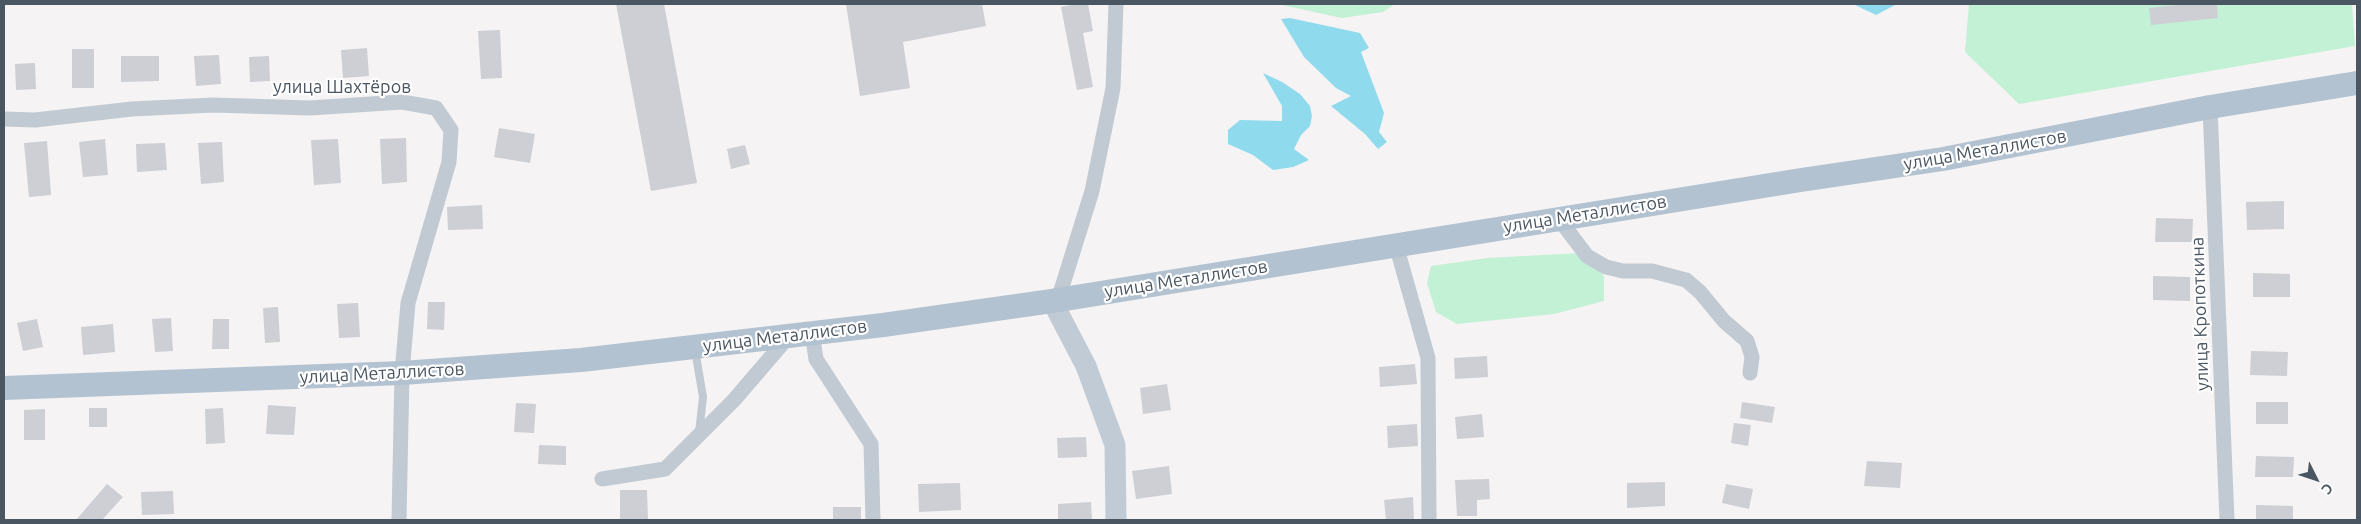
<!DOCTYPE html>
<html>
<head>
<meta charset="utf-8">
<style>
	body { margin:0 }
	#map { position:relative; width:2361px; height:524px; overflow:hidden; background:#f5f3f3; font-family:Ubuntu,sans-serif }
	canvas { display:block }
	.frame { position:absolute; inset:0; border:5px solid #4a5661; pointer-events:none }
	.north { position:absolute; left:2291px; top:454px; width:50px; height:50px; -webkit-text-stroke:4px #fff; paint-order:stroke; rotate:131deg; font-size:14px; font-weight:700; line-height:20px; text-align:center; color:#4a5661 }
	.north::after { content:''; display:block; margin:auto; width:18px; height:22px; background:#4a5661; clip-path:polygon(50% 0,100% 100%,50% 72%,0 100%) }
</style>
</head>
<body>
<div id="map">
<canvas width="2361" height="524"></canvas>
<div class="frame"></div>
<div class="north">С</div>
</div>
<script>
const g = document.querySelector('canvas').getContext('2d');
g.lineJoin = 'round';
function fill(path, color) { g.fillStyle = color; g.fill(path, 'evenodd'); }
const poly = rows => new Path2D(rows.map(r => 'M' + r).join(''));
function stroke(path, color, width, dash) { g.strokeStyle = color; g.lineWidth = width; g.lineCap = dash ? 'butt' : 'round'; g.setLineDash(dash || []); g.stroke(path); }
function drawText(font, color, halo, rows, align = 'center') {
  g.font = font + ' Ubuntu,sans-serif'; g.lineWidth = 4.5; g.setLineDash([]); g.textBaseline = 'middle'; g.strokeStyle = halo; g.fillStyle = color; for (const [text, x, y, turn = 0] of rows) {
    g.save(); g.translate(x, y); g.rotate((+turn || 0) * Math.PI / 180); g.textAlign = isNaN(turn) ? turn : align; if (halo) g.strokeText(text, 0, 0); g.fillText(text, 0, 0); g.restore();
  }
}
fill(poly([
	[1277,4,1395,4,1383,12,1342,18],
	[1969,4,2352,4,2355,46,2019,104,1965,52],
	[1580,253,1604,276,1604,301,1554,314,1457,324,1436,312,1427,283,1431,266,1487,258]
]), '#c3f1d5');
fill(poly([
	[1853,4,1897,4,1876,15],
	[1290,18,1360,33,1369,48,1361,52,1384,113,1379,132,1387,142,1378,149,1365,134,1331,106,1351,96,1336,88,1304,57,1281,19],
	[1263,73,1282,82,1300,94,1310,106,1312,116,1310,126,1301,135,1294,149,1309,160,1293,167,1273,170,1253,155,1228,144,1228,130,1240,120,1282,121,1282,106]
]), '#90daee');
fill(poly([
	[616,4,664,4,697,183,651,191],
	[846,4,982,4,986,26,903,42,910,88,860,96],
	[1076,4,1088,4,1093,31,1083,33,1093,87,1077,90,1061,7],
	[2188,4,2217,4,2218,18,2151,25,2149,8],
	[500,30,502,78,481,79,478,31],
	[367,48,369,76,343,78,341,50],
	[72,49,94,49,94,88,72,88],
	[219,55,221,84,196,86,194,56],
	[121,56,159,56,159,81,121,82],
	[269,56,270,81,250,82,249,57],
	[35,63,36,89,16,90,15,64],
	[499,128,535,134,530,163,494,157],
	[406,138,407,182,382,184,380,139],
	[105,139,108,175,83,177,79,142],
	[338,139,341,183,314,185,311,140],
	[47,141,51,195,29,197,24,143],
	[222,142,224,182,201,184,198,143],
	[165,143,167,170,137,172,136,144],
	[745,145,750,164,731,169,727,149],
	[2284,201,2284,229,2247,230,2246,202],
	[482,205,483,229,448,230,447,207],
	[2156,218,2193,219,2192,242,2155,242],
	[2253,273,2290,274,2290,297,2253,297],
	[2153,276,2190,277,2190,301,2153,300],
	[428,302,445,302,444,330,427,329],
	[358,303,360,337,339,338,337,304],
	[278,307,280,342,265,343,263,308],
	[171,318,173,351,155,352,152,319],
	[37,319,43,347,23,351,17,323],
	[213,319,229,319,229,349,212,349],
	[113,324,115,352,83,355,81,327],
	[2251,351,2288,352,2287,376,2250,375],
	[1487,356,1488,377,1455,379,1454,358],
	[1415,364,1417,384,1380,387,1379,367],
	[1167,384,1171,410,1143,414,1140,388],
	[1742,402,1775,407,1772,423,1740,418],
	[2256,402,2288,402,2288,424,2256,424],
	[516,403,536,404,534,433,514,432],
	[268,405,296,407,294,435,266,434],
	[89,408,107,408,107,427,89,427],
	[223,408,225,443,206,444,205,409],
	[45,409,45,440,24,440,24,410],
	[1482,414,1484,437,1457,439,1455,417],
	[1734,423,1751,425,1748,446,1731,443],
	[1417,424,1418,446,1388,448,1387,426],
	[1086,437,1087,457,1058,458,1057,438],
	[539,445,566,446,566,465,538,464],
	[2256,456,2294,457,2293,477,2255,477],
	[1867,461,1902,463,1900,488,1864,486],
	[1169,466,1172,494,1136,499,1132,471],
	[1489,479,1490,499,1477,500,1477,516,1457,516,1455,480],
	[1665,482,1665,506,1627,508,1627,483],
	[960,483,961,510,919,512,918,484],
	[107,484,123,497,102,520,76,520],
	[1726,484,1753,489,1749,509,1722,503],
	[620,490,647,490,648,520,620,520],
	[173,491,174,514,142,515,141,492],
	[1413,497,1414,520,1386,520,1384,500],
	[1091,502,1092,520,1058,520,1058,504],
	[2256,505,2293,506,2293,520,2256,520],
	[833,507,861,507,861,520,833,520]
]), '#cdcfd5');
stroke(poly([
	[695,350,703,397,699,433]
]), '#c1cad2', 8);
stroke(poly([
	[2210,107,2227,520],
	[4,119,35,120,132,109,213,105,310,108,402,102,436,108,451,130,449,162,408,303,402,373,399,520],
	[1559,219,1587,256,1606,267,1623,271,1652,271,1686,280,1700,292,1724,321,1747,341,1752,357,1750,373],
	[1396,245,1428,358,1429,520],
	[1058,300,1092,191,1113,88,1116,4],
	[812,333,816,359,871,444,873,520],
	[602,479,665,469,734,400,789,336]
]), '#c1cad2', 15);
stroke(poly([
	[1052,301,1086,366,1115,445,1116,520]
]), '#c1cbd6', 21);
stroke(poly([
	[4,388,402,373,581,360,883,325,1052,301,1801,180,1943,159,2210,107,2357,83]
]), '#b3c2d1', 24);
drawText('18px', '#4a5661', '#fff', [
	["улица Шахтёров",342,87],
	["улица Металлистов",1985,150,-10],
	["улица Металлистов",1585,214,-9],
	["улица Металлистов",1186,279,-9],
	["улица Кропоткина",2200,314,-92],
	["улица Металлистов",785,336,-7],
	["улица Металлистов",382,373,-3]
]);
</script>
</body>
</html>
